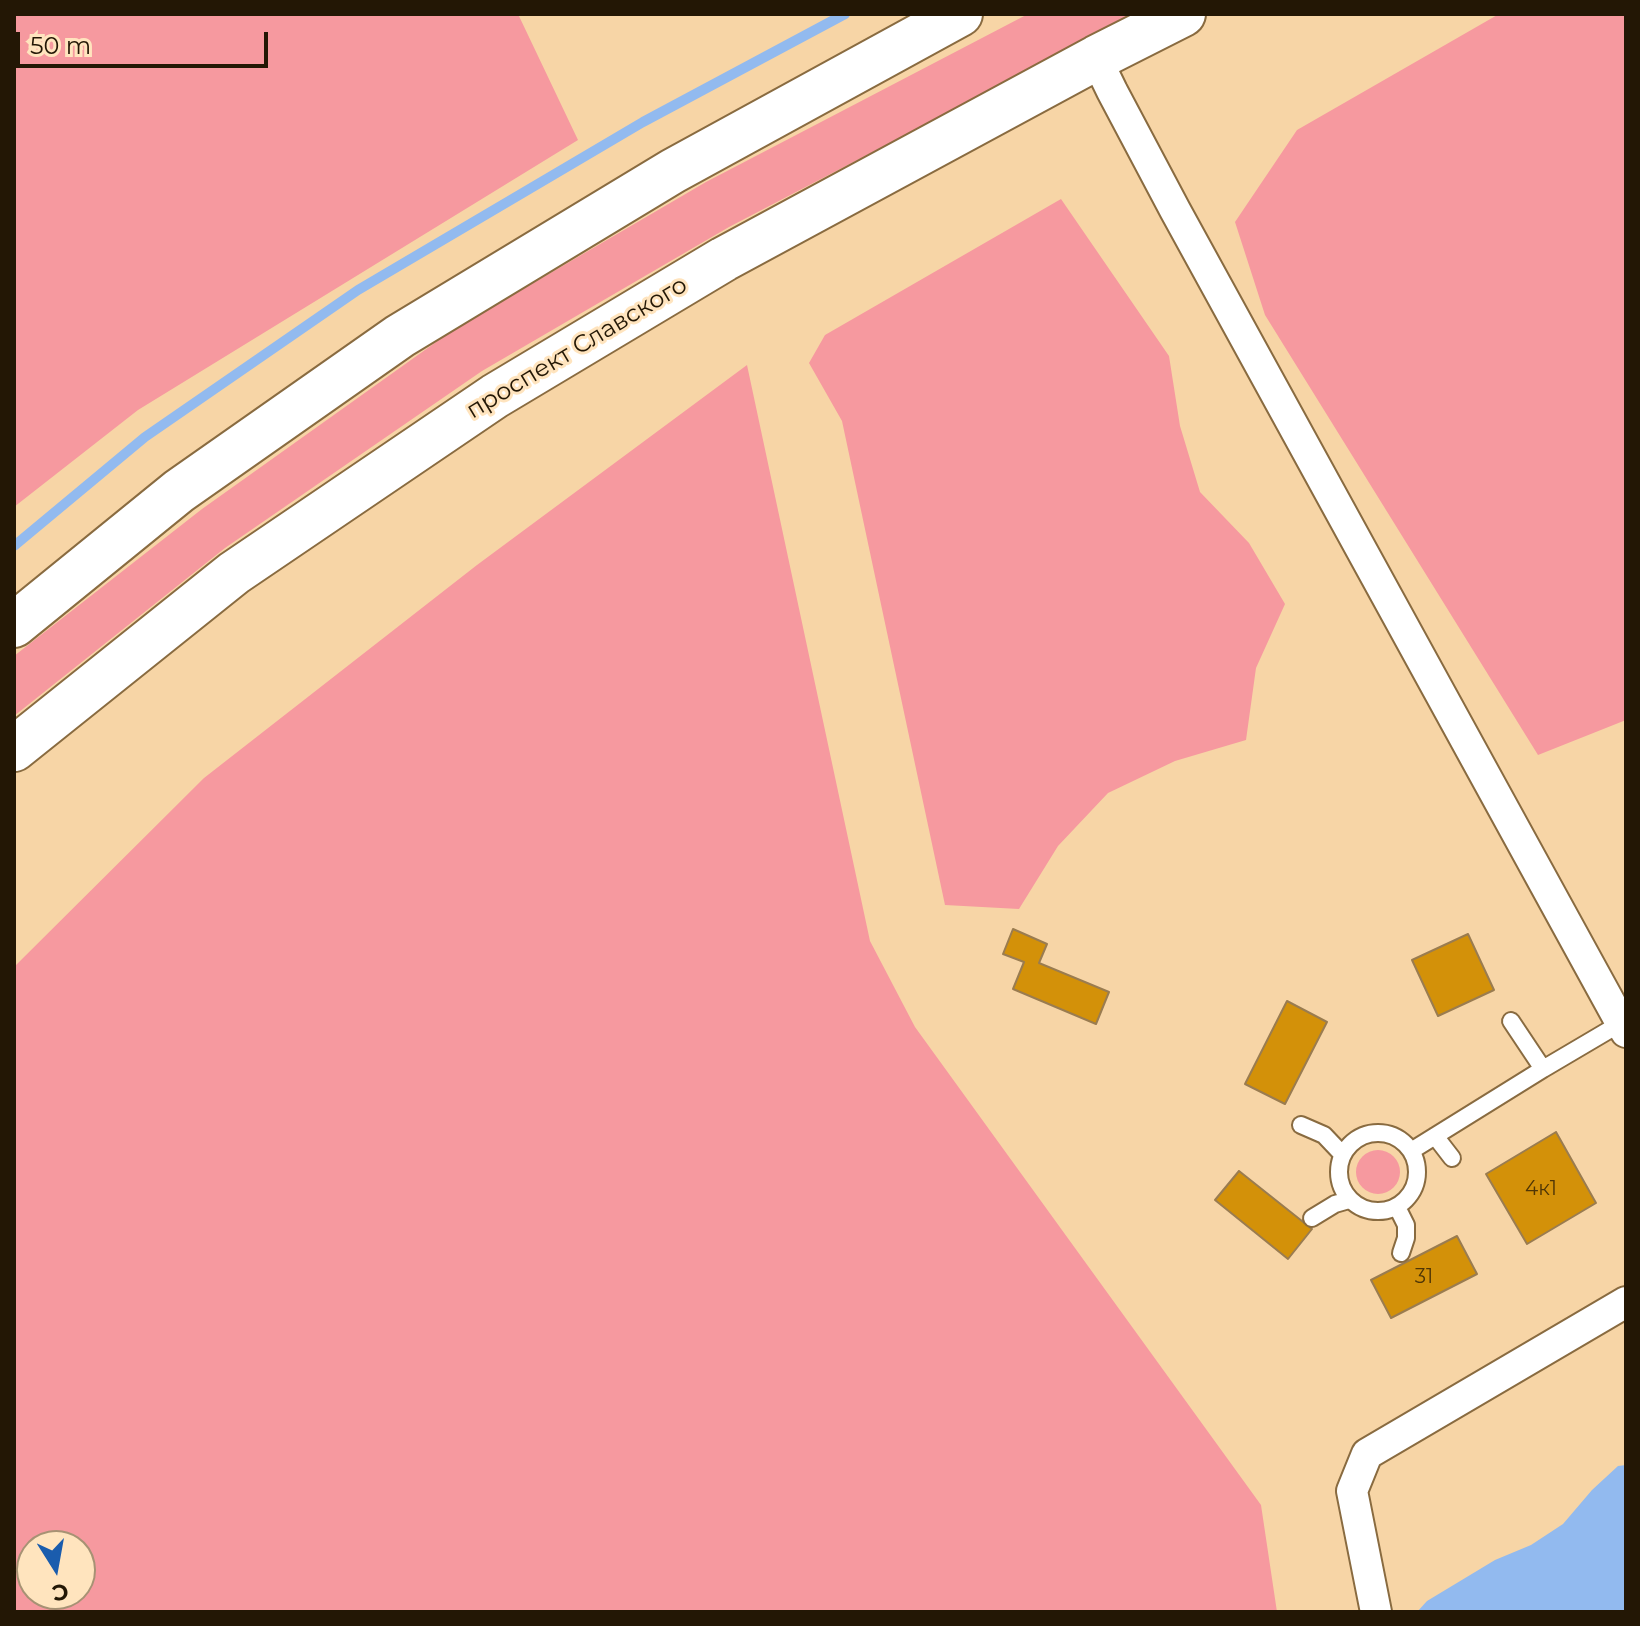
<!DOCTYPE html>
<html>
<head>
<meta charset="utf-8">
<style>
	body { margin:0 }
	#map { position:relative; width:1640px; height:1626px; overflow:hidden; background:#f7d5a6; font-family:Montserrat,sans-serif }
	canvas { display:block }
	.frame { position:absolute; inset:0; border:16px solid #231705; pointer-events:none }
	.north { position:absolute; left:16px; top:1530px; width:80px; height:80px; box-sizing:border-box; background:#ffe4be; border:2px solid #a79274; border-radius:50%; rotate:169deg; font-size:22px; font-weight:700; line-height:32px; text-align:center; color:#231705 }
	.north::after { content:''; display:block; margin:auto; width:28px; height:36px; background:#1a5cad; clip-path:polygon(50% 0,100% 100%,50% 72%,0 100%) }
	.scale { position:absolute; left:16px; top:32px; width:252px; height:36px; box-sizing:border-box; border:4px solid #231705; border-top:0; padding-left:10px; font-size:24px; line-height:28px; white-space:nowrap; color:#231705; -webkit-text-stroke:6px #ffe4be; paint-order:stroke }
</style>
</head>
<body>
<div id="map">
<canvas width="1640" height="1626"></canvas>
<div class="frame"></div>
<div class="north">С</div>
<div class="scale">50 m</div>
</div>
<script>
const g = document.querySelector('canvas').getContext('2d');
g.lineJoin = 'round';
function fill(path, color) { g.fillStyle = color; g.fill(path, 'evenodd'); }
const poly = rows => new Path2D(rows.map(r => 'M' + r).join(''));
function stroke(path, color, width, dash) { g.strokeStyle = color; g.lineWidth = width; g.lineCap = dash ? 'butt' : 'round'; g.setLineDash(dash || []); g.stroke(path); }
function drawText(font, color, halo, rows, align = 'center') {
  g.font = font + ' Montserrat,sans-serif'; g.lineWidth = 6; g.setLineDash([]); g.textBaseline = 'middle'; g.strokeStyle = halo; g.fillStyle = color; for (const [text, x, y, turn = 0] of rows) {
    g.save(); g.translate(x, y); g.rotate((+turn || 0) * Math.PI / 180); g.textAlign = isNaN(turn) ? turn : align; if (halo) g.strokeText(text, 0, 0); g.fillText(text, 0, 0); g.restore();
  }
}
fill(poly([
	[14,14,518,14,578,140,138,410,14,507],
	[1028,14,1137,14,729,227,482,371,225,548,14,716,14,656,202,509,453,330,706,182],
	[1499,14,1626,14,1626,720,1538,755,1265,315,1235,222,1297,130],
	[1061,199,1169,356,1180,426,1200,492,1249,543,1285,604,1256,668,1246,740,1175,761,1108,793,1058,846,1019,909,945,905,842,421,809,363,825,335],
	[747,365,870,941,915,1027,1261,1505,1277,1612,14,1612,14,967,204,778,477,565],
	[80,1546,80,1594,32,1594,32,1546],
	'1356 1172a22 22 0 1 1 44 0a22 22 0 1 1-44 0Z'
]), '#f6999f');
fill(poly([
	[1626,1465,1626,1612,1417,1612,1427,1601,1495,1560,1531,1545,1563,1524,1592,1490,1618,1466]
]), '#92baef');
stroke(poly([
	[14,546,145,437,358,290,643,122,845,14]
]), '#92baef', 10);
const building = poly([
	[1013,929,1047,944,1039,963,1109,992,1096,1024,1013,989,1024,962,1003,954,1013,929],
	[1468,934,1494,990,1438,1016,1412,960,1468,934],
	[1287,1001,1327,1022,1285,1104,1245,1084,1287,1001],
	[1556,1132,1596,1203,1527,1244,1486,1174,1556,1132],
	[1239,1171,1312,1229,1288,1259,1215,1200,1239,1171],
	[1457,1236,1477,1274,1391,1318,1371,1280,1457,1236]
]);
fill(building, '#d39109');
stroke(building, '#9a7c50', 2);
const lane = poly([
	[1511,1021,1543,1069],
	[1301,1125,1324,1135,1342,1154],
	'1339 1172a39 39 0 1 1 78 0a39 39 0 1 1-78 0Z',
	[1435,1136,1452,1158],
	[1411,1151,1543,1069,1621,1023],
	[1397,1207,1406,1225,1406,1238,1401,1253],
	[1312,1218,1335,1204,1349,1200]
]);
const street = poly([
	[1096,58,1112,91,1175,210,1626,1032],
	[1376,1612,1352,1491,1367,1454,1626,1302]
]);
const secondary = poly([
	[14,625,179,491,400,336,673,171,960,14],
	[14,749,234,573,495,396,724,259,1096,58,1183,14]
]);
stroke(lane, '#896b40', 20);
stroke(street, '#896b40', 34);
stroke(secondary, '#896b40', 48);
stroke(lane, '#fff', 16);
stroke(street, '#fff', 30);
stroke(secondary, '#fff', 44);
drawText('20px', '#4f3606', null, [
	["4к1",1541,1189],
	["31",1424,1277]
]);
drawText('24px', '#231705', '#ffe4be', [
	["проспект Славского",577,348,-31]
]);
</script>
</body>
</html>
